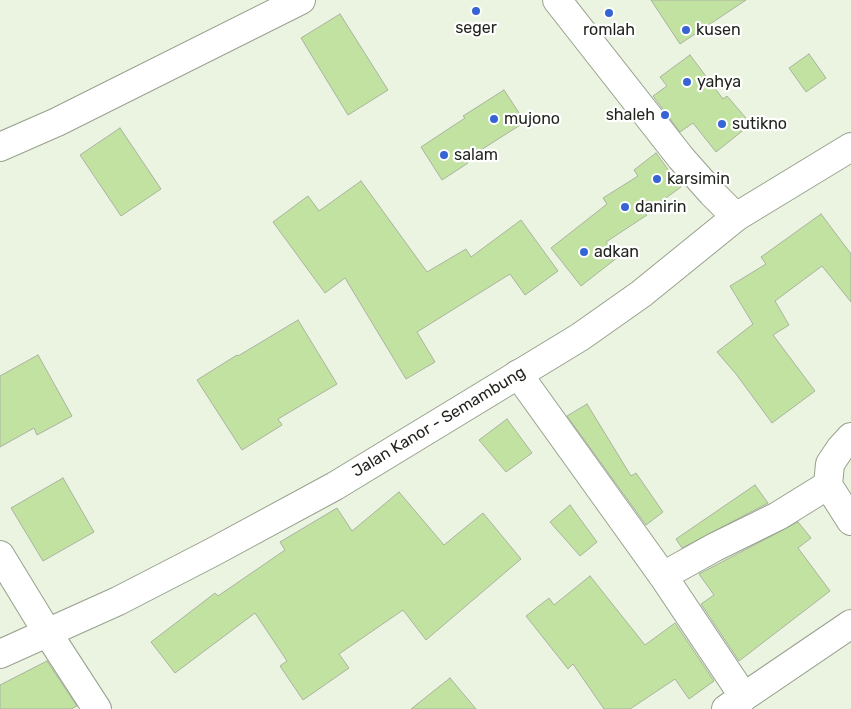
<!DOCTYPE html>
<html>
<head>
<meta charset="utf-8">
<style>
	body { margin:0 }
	canvas { display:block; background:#eaf4e0 }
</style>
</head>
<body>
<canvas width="851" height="709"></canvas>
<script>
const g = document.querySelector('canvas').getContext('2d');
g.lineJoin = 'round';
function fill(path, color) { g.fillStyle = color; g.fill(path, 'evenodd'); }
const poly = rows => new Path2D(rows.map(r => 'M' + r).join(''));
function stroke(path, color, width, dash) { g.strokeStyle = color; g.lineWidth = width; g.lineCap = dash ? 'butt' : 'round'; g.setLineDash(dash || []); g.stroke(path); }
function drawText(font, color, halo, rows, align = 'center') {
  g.font = font + ' Rubik,sans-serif'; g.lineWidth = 4.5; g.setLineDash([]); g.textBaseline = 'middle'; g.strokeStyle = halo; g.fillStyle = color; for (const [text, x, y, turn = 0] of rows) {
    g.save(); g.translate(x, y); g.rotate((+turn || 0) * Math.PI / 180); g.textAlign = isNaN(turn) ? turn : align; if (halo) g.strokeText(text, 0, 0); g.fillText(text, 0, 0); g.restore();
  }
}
const building = poly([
	[651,0,746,0,680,44,651,0],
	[340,14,388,90,348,115,301,38,340,14],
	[809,54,826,78,806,92,789,68,809,54],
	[690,55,723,99,727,96,751,124,716,152,693,123,680,132,653,96,667,86,660,77,690,55],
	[504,90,525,122,465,160,468,163,442,180,421,147,465,118,463,116,504,90],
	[120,128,161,189,121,216,80,155,120,128],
	[656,153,681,187,645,213,647,215,606,242,618,257,581,286,551,248,607,204,603,198,638,176,634,170,656,153],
	[361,181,427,272,466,249,471,257,521,220,558,271,525,295,510,274,417,332,435,362,406,379,345,278,325,293,273,222,308,196,319,211,361,181],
	[821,214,851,254,851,302,822,266,775,301,789,325,773,335,815,391,772,423,736,374,717,352,753,324,730,286,766,264,761,257,821,214],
	[298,320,337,384,278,419,282,425,242,450,197,380,237,355,238,356,298,320],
	[38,355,72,416,37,435,34,428,0,447,0,376,38,355],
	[587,404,631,476,636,473,663,512,646,525,567,416,587,404],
	[507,419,532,453,506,472,479,440,507,419],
	[63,478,94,532,43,561,11,508,63,478],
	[755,485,768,503,682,548,676,539,755,485],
	[399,492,444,545,483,513,521,559,426,640,403,610,339,654,349,668,303,700,280,666,287,661,255,613,175,673,151,642,215,593,218,596,285,550,280,542,337,508,352,531,399,492],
	[570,505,597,542,580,556,550,522,570,505],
	[798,522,811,538,798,548,830,591,739,661,701,604,714,595,699,574,798,522],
	[590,576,645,645,675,623,714,681,689,699,675,679,630,709,604,709,573,664,568,669,526,616,549,598,554,605,590,576],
	[47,661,77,706,71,709,0,709,0,685,47,661],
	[450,678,476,709,411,709,450,678]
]);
fill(building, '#c2e2a2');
stroke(building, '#a9b39f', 1);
const minor = poly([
	[557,0,681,158,712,193,736,217],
	[0,147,57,122,301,0],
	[518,374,663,576,715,547,778,516,828,485],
	[851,437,840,449,830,464,828,485,851,521],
	[0,555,47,632,97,709],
	[663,576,744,697],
	[726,709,851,624]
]);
const tertiary = poly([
	[0,654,118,601,213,552,335,486,580,337,641,294,736,217,851,147]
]);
stroke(minor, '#97a18d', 30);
stroke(tertiary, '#97a18d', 30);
stroke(minor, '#fff', 28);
stroke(tertiary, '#fff', 28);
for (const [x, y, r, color] of [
	[476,11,5,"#3664d4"],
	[609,13,5,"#3664d4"],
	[686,30,5,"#3664d4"],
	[687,82,5,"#3664d4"],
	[665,115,5,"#3664d4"],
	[494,119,5,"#3664d4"],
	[722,124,5,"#3664d4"],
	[444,155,5,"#3664d4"],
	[657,179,5,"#3664d4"],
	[625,207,5,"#3664d4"],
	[584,252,5,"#3664d4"]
]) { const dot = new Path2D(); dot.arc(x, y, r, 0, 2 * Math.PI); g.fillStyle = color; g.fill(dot); stroke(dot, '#fff', 2); }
drawText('16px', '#1f231b', '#fff', [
	["seger",476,28,"center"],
	["romlah",609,30,"center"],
	["kusen",696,30],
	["yahya",697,82],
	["shaleh",655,115,"right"],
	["mujono",504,119],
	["sutikno",732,124],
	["salam",454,155],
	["karsimin",667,179],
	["danirin",635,207],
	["adkan",594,252]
], 'left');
drawText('16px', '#1f231b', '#fff', [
	["Jalan Kanor - Semambung",439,422,-31]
]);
</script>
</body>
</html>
